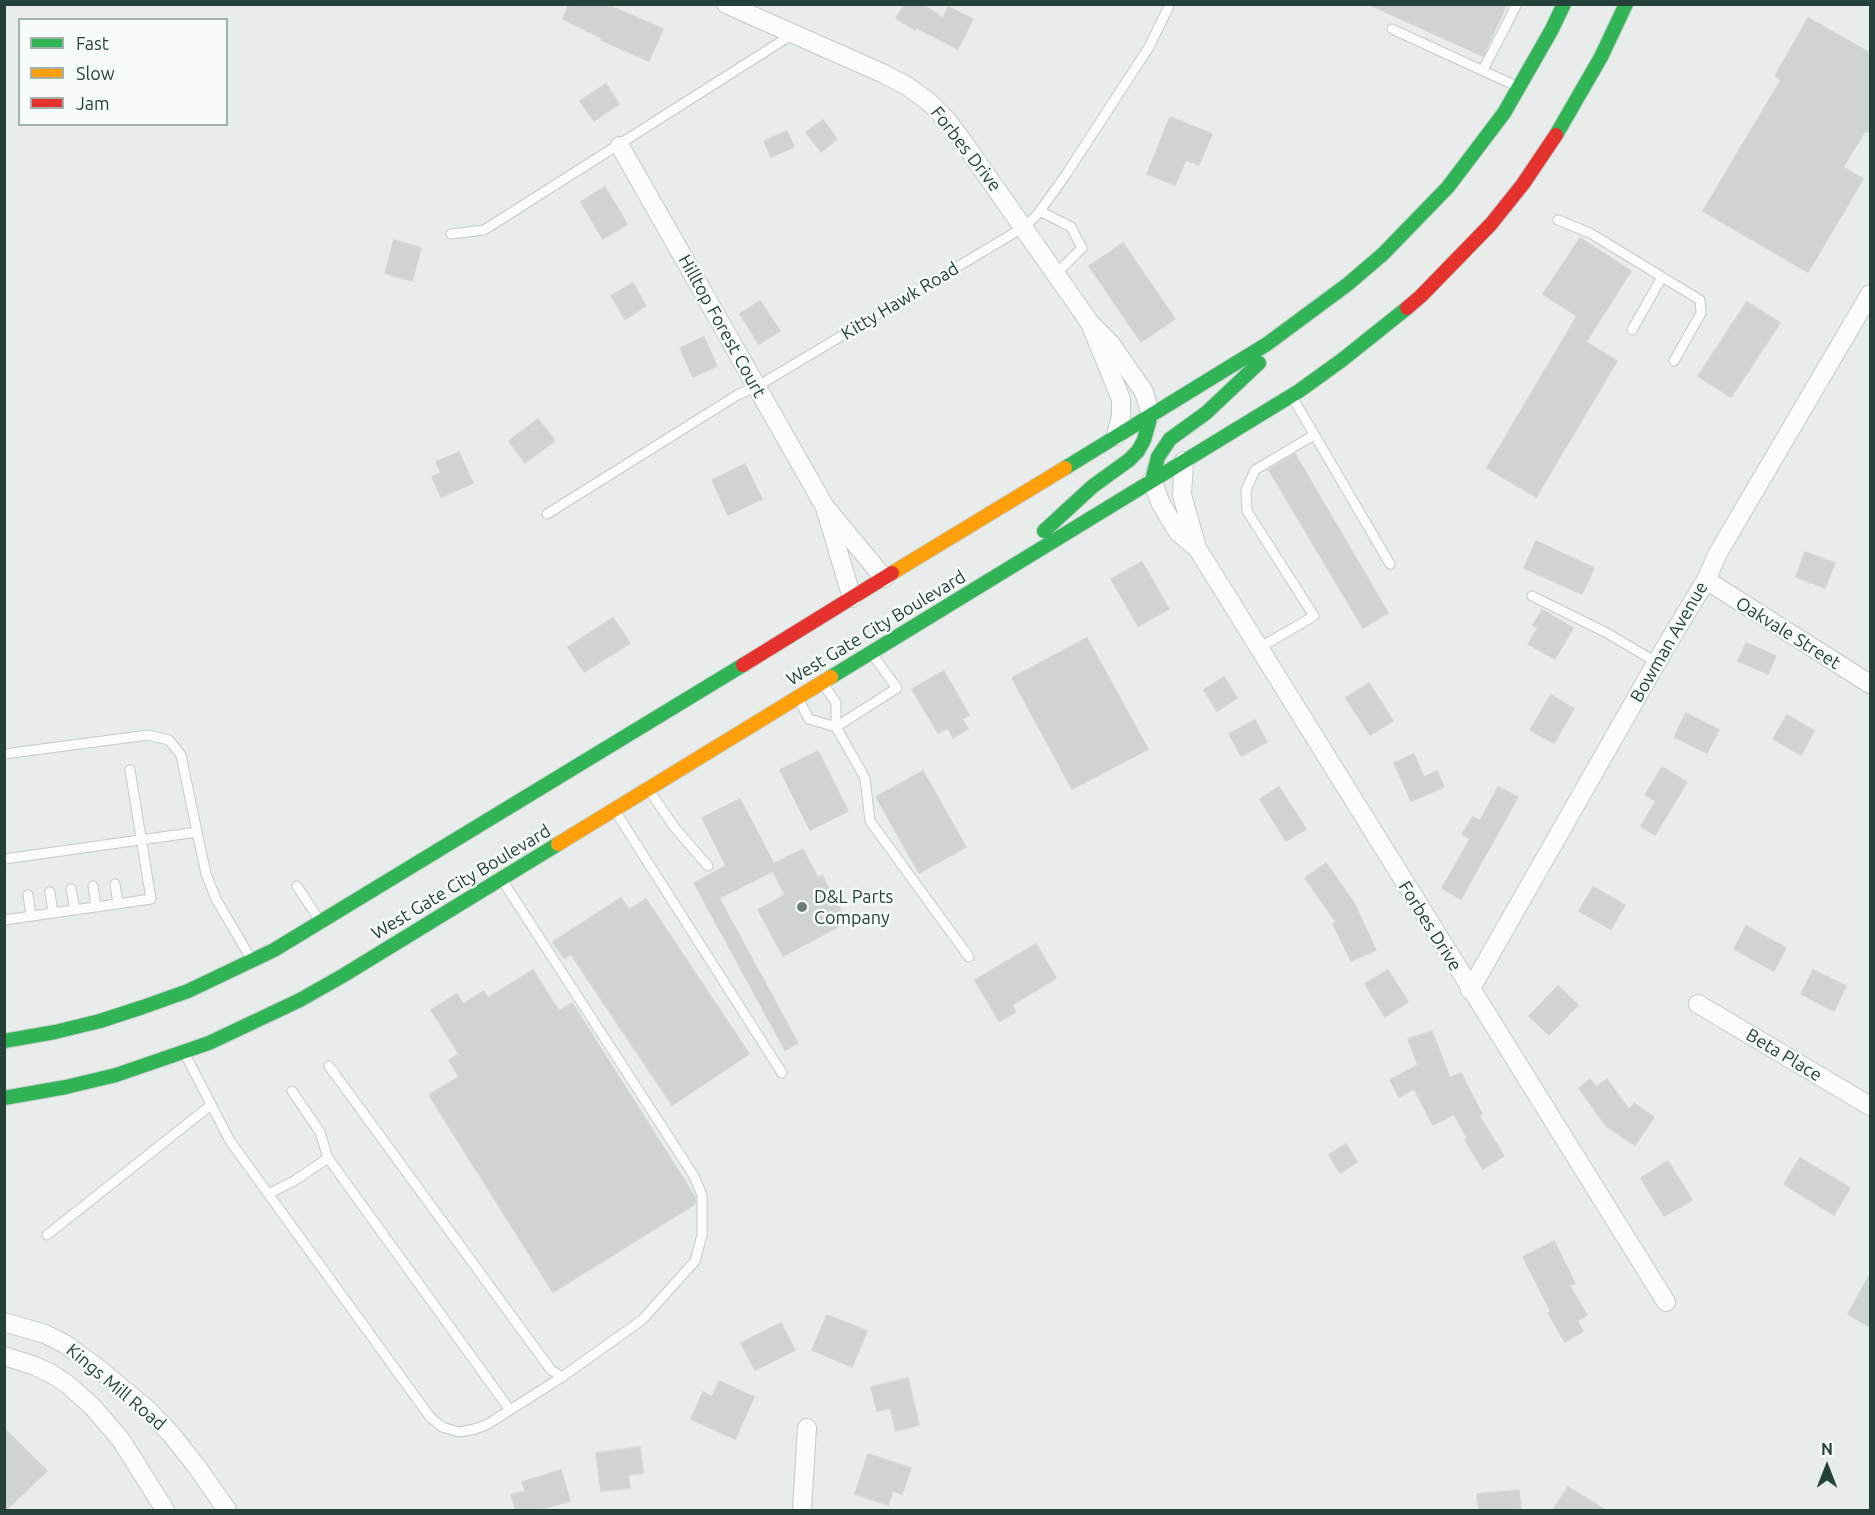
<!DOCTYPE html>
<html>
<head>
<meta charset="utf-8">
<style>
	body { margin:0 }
	#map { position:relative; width:1875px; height:1515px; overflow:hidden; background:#e8edeb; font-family:Ubuntu,sans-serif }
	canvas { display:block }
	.frame { position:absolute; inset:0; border:6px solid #24423a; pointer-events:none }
	.legend { position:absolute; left:18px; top:18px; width:210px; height:108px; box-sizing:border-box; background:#f7fbf9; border:2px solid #a3b1ad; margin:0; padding:8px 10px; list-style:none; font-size:18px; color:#24423a }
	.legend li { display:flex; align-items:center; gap:12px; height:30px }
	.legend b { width:30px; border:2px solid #a3b1ad }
	.north { position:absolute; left:1797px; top:1437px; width:60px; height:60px; -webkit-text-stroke:4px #f7fbf9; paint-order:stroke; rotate:0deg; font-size:16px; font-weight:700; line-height:24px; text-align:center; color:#24423a }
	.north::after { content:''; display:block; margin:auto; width:21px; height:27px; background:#24423a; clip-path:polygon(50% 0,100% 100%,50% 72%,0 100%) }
</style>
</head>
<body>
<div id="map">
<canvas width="1875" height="1515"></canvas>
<div class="frame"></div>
<ul class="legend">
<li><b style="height:8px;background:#30b455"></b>Fast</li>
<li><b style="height:8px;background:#ff9f0a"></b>Slow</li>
<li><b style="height:8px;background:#e5322d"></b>Jam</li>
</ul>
<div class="north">N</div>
</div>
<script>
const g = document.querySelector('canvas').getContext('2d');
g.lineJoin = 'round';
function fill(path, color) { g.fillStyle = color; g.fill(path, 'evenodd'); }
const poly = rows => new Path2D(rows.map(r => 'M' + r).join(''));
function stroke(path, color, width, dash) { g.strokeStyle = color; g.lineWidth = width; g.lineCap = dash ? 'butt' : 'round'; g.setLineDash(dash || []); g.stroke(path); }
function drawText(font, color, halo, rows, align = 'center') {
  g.font = font + ' Ubuntu,sans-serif'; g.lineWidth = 5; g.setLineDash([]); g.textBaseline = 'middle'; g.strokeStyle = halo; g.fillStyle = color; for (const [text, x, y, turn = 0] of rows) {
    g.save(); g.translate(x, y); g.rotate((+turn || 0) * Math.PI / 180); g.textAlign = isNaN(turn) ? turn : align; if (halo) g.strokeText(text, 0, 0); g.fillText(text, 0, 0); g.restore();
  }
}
const building = poly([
	[569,4,605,4,663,29,649,61,601,40,602,38,563,19,569,4],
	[905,4,922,4,943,18,948,7,973,19,958,49,917,28,915,30,896,18,905,4],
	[1368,4,1507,4,1483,56,1368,4],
	[1808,18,1870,53,1870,133,1865,131,1843,167,1863,179,1808,272,1703,211,1781,80,1775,76,1808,18],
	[606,84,619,104,594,121,580,101,606,84],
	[1170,117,1212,134,1199,165,1186,160,1175,185,1147,174,1170,117],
	[823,120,837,139,821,152,806,132,823,120],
	[787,131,794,147,771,157,764,141,787,131],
	[605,187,627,224,603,239,581,202,605,187],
	[1580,238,1631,271,1586,342,1617,361,1536,497,1487,468,1577,316,1543,294,1580,238],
	[394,240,421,248,412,281,385,273,394,240],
	[1123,243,1175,319,1141,342,1089,266,1123,243],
	[633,283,646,306,625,319,611,296,633,283],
	[760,301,780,331,759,344,740,314,760,301],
	[1747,302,1780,323,1731,397,1698,376,1747,302],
	[704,337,717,366,693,377,680,348,704,337],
	[538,419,555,441,525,463,509,441,538,419],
	[459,452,473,483,441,497,432,477,441,473,436,462,459,452],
	[1295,454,1388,613,1363,628,1269,470,1295,454],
	[745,464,762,499,728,515,712,480,745,464],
	[1536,541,1594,568,1582,594,1524,568,1536,541],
	[1805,552,1835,563,1825,588,1796,577,1805,552],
	[1142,562,1169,609,1138,626,1111,579,1142,562],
	[1542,610,1573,628,1555,659,1528,644,1538,628,1533,625,1542,610],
	[613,618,630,643,584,672,568,647,613,618],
	[1087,638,1148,749,1072,789,1012,678,1087,638],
	[1746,643,1776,656,1768,674,1738,661,1746,643],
	[944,671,969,715,962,719,968,729,953,738,948,728,938,733,912,689,944,671],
	[1224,677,1237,698,1217,711,1204,690,1224,677],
	[1369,683,1393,721,1370,735,1346,698,1369,683],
	[1551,695,1574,709,1554,743,1530,730,1551,695],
	[1686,713,1719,730,1707,753,1674,737,1686,713],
	[1787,715,1814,731,1801,755,1773,739,1787,715],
	[1255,720,1267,742,1241,756,1229,734,1255,720],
	[818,751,848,811,810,830,780,770,818,751],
	[1414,754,1424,777,1437,771,1444,787,1411,801,1394,763,1414,754],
	[1662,767,1687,782,1655,835,1641,826,1656,801,1645,795,1662,767],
	[923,771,966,847,919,873,876,797,923,771],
	[1279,787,1306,829,1286,841,1260,799,1279,787],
	[1498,787,1518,797,1461,899,1442,888,1470,839,1462,834,1473,817,1480,821,1498,787],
	[740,799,774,864,803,849,818,878,822,875,847,922,783,956,758,910,785,895,773,871,719,898,798,1043,785,1050,694,883,726,866,702,818,740,799],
	[1326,863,1354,903,1376,950,1351,961,1333,924,1336,922,1305,878,1326,863],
	[1593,887,1625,905,1611,929,1579,911,1593,887],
	[621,898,629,910,646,899,749,1054,672,1105,571,954,564,958,553,942,621,898],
	[1746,926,1786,948,1774,971,1734,949,1746,926],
	[1036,944,1056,978,1012,1005,1016,1012,999,1021,975,980,1036,944],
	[533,970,559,1011,572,1003,695,1197,695,1204,553,1292,429,1095,459,1077,449,1060,459,1054,431,1010,457,994,463,1004,484,991,488,998,533,970],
	[1388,970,1408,1002,1385,1017,1365,984,1388,970],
	[1813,970,1846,986,1834,1011,1801,994,1813,970],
	[1558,986,1578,1005,1549,1035,1529,1016,1558,986],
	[1432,1031,1450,1078,1461,1073,1482,1114,1479,1116,1504,1156,1483,1169,1465,1140,1467,1138,1454,1114,1433,1125,1414,1089,1399,1097,1390,1080,1418,1065,1408,1039,1432,1031],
	[1590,1079,1596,1087,1607,1079,1629,1110,1634,1103,1654,1117,1635,1145,1606,1126,1579,1088,1590,1079],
	[1346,1144,1357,1162,1340,1173,1329,1155,1346,1144],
	[1800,1158,1850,1188,1834,1215,1784,1184,1800,1158],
	[1668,1161,1692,1200,1664,1216,1641,1178,1668,1161],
	[1554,1241,1575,1283,1569,1285,1587,1315,1577,1321,1583,1331,1565,1342,1548,1313,1551,1312,1523,1257,1554,1241],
	[1870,1274,1870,1327,1848,1314,1870,1274],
	[827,1315,867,1331,852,1367,812,1350,827,1315],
	[781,1323,795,1350,755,1370,741,1343,781,1323],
	[908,1378,919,1425,896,1431,890,1408,877,1411,871,1387,908,1378],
	[719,1381,754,1397,735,1439,691,1419,703,1392,712,1397,719,1381],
	[4,1428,47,1471,6,1510,4,1510,4,1428],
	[640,1447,643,1473,628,1475,630,1488,601,1491,596,1453,640,1447],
	[868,1454,911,1468,902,1494,893,1491,888,1505,855,1494,868,1454],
	[561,1470,570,1501,538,1510,516,1510,511,1495,525,1491,522,1482,561,1470],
	[1568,1487,1605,1510,1553,1510,1568,1487],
	[1519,1490,1521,1510,1479,1510,1477,1494,1519,1490]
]);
fill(building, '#cfd4d2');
stroke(building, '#d1d6d4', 1.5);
const lane = poly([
	[1392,29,1514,85],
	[1483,70,1517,4],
	[1040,211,1071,227,1082,248,1056,274],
	[1558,220,1590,233,1700,300,1701,313,1674,361],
	[451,234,484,230,793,34],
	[1632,330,1662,277],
	[1294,400,1390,564],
	[547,514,739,394,756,387,1024,227,1037,215,1065,176,1149,47,1170,4],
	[1532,596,1607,633,1656,662],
	[1259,648,1314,616,1247,511,1246,490,1255,470,1314,435],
	[874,657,897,688,836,727,865,778,870,821,969,957],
	[800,702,809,719,836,727,836,703,824,685],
	[4,754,148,735,169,740,181,755,197,832],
	[651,793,675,828,708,866],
	[617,814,782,1073],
	[4,859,197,832,206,874,216,899,250,957],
	[115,884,118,904],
	[93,886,96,907],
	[297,886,318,918],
	[71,889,75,910],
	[50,892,53,913],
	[28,895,31,916],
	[4,920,151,899,130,770],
	[186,1056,230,1141,430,1417,442,1427,459,1432,475,1429,488,1424,562,1377,642,1320,695,1261,702,1235,702,1195,694,1176,504,883],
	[329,1066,551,1370,562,1377],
	[292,1091,320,1132,328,1158],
	[268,1194,294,1181,328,1158,510,1410],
	[47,1235,211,1105]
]);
const street = poly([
	[726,4,882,73,907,86,929,102,947,120,964,143,1090,323,1111,344,1144,392,1151,415],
	[620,146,825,507,884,578],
	[1092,328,1121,399,1121,416,1116,436],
	[1184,461,1182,495,1197,548],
	[1152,480,1161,504,1178,532,1197,548,1666,1302],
	[826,511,852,598],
	[1706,580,1870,684],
	[1470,990,1662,653,1706,580,1718,553,1870,294],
	[1698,1004,1870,1106],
	[4,1322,45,1334,65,1344,99,1369,148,1410,171,1434,197,1467,227,1510],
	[4,1356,35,1366,52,1374,67,1384,92,1406,121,1440,165,1510],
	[802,1510,807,1428]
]);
const fast = poly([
	[1556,135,1601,57,1626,4],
	[1065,468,1267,344,1348,284,1383,254,1448,187,1504,113,1551,31,1564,4],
	[1152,480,1158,457,1170,439,1206,413,1259,363],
	[1044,531,1093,486,1129,460,1138,451,1144,440,1151,415],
	[831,677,1299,391,1342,360,1407,308],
	[4,1041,55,1032,100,1021,143,1007,188,991,274,950,743,665],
	[4,1098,66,1087,116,1075,209,1043,300,1000,344,975,558,844]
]);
const slow = poly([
	[892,573,1065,468],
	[558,844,831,677]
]);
const jam = poly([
	[1407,308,1421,296,1491,224,1523,184,1556,135],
	[743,665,892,573]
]);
stroke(lane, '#c5cac8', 11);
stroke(street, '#c5cac8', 20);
stroke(fast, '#c3ccc9', 16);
stroke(slow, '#c3ccc9', 16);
stroke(jam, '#c3ccc9', 16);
stroke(lane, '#fcfcfc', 9);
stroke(street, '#fcfcfc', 18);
stroke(fast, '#30b455', 14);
stroke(slow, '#ff9f0a', 14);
stroke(jam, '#e5322d', 14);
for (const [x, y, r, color] of [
	[802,907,6,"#697e78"]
]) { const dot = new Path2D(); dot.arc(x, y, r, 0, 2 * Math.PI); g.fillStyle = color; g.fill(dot); stroke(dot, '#f7fbf9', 2); }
drawText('18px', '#24423a', '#f7fbf9', [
	["Forbes Drive",966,149,52],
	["Kitty Hawk Road",900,301,-31],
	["Hilltop Forest Court",722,326,61],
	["West Gate City Boulevard",876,628,-31],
	["Oakvale Street",1788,633,32],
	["Bowman Avenue",1669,642,-60],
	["West Gate City Boulevard",461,882,-31],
	["Forbes Drive",1430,926,58],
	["Beta Place",1784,1055,31],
	["Kings Mill Road",116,1387,40]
]);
drawText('18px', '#24423a', '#f7fbf9', [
	["D&L Parts",814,897],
	["Company",814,918]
], 'left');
</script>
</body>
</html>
